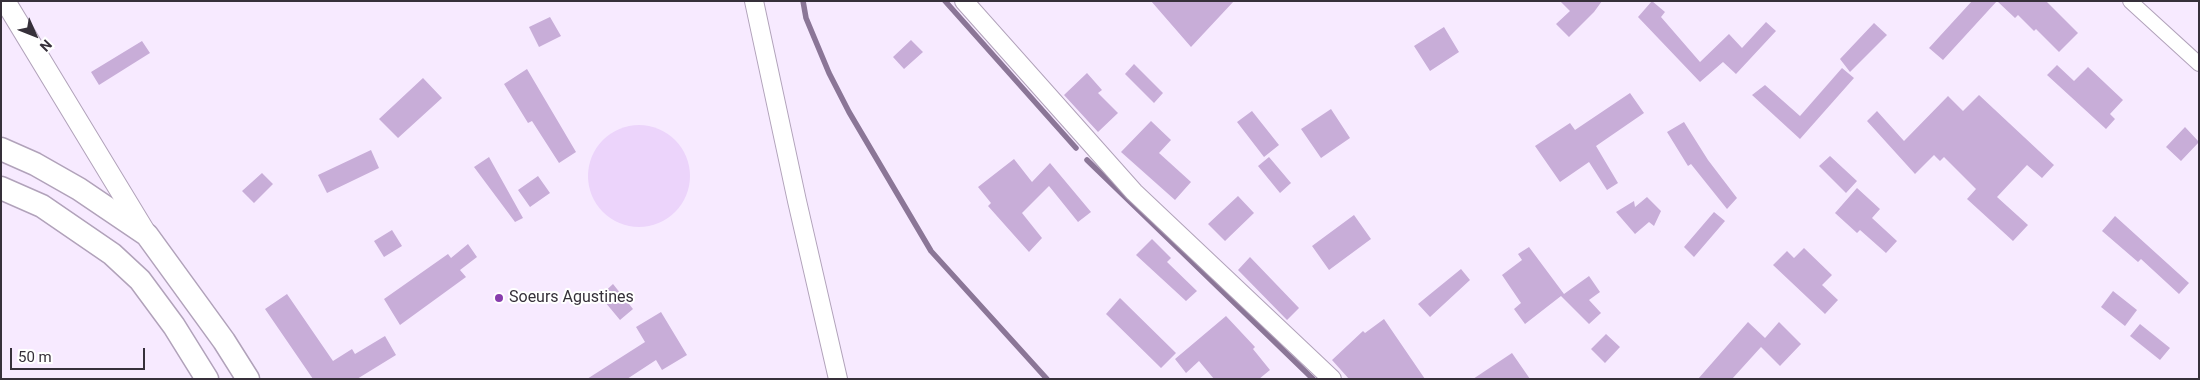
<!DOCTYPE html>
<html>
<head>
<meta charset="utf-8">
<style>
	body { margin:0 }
	#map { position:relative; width:2200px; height:380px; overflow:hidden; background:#f7eaff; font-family:Roboto,sans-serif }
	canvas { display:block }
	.frame { position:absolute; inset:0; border:2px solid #36303a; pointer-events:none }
	.north { position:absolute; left:10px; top:10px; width:50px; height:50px; -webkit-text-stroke:4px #fff; paint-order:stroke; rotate:134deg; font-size:14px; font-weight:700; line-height:20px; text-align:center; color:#36303a }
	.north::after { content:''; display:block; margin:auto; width:18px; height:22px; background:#36303a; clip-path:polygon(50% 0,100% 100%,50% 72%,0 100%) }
	.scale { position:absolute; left:10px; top:348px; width:135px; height:22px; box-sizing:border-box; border:2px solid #36303a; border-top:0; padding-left:6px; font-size:15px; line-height:18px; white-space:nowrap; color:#36303a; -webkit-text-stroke:4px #fff; paint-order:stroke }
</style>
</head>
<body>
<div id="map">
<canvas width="2200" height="380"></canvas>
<div class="frame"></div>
<div class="north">N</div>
<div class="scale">50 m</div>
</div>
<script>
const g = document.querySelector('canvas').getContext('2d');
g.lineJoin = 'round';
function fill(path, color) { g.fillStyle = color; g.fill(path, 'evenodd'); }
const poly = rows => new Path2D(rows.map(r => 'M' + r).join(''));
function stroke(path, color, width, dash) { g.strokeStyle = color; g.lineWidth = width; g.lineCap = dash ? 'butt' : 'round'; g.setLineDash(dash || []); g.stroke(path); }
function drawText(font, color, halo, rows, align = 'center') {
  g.font = font + ' Roboto,sans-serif'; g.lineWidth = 4; g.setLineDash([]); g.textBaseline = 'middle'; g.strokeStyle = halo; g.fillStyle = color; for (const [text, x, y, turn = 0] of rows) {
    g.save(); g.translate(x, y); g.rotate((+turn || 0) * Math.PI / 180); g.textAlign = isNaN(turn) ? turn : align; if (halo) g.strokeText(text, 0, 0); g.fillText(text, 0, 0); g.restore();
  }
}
fill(poly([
	'588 176a51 51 0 1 1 102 0a51 51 0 1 1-102 0Z'
]), '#ecd4fb');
stroke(poly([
	[803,1,806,18,829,73,849,112,931,251,1047,379],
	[945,1,1076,148],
	[1087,160,1313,379]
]), '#8b7697', 5.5);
fill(poly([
	[1151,1,1234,1,1191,47],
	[1560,1,1602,1,1594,12,1569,37,1556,24,1570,11],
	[1652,1,1665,12,1661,17,1700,62,1729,34,1742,48,1766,22,1776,31,1736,74,1723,62,1700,82,1638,17],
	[1972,1,2046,1,2078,33,2059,52,2036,29,2034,31,2018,15,2015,18,1997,1,1943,60,1929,48],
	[550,17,561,36,539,47,529,27],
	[1874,23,1887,35,1850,72,1840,59],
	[1444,27,1459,52,1430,71,1414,46],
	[911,40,923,52,904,69,893,57],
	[142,41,150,53,99,85,91,72],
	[1134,64,1163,93,1154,103,1125,74],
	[2057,65,2074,81,2088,67,2123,100,2110,114,2115,119,2106,129,2047,75],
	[1842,68,1854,78,1800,139,1752,95,1765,85,1800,116],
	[527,69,576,152,559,163,532,121,528,123,504,84],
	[1087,73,1102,90,1098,93,1118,113,1098,132,1064,95],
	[423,78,442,98,398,138,379,119],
	[1630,93,1644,113,1596,146,1618,183,1607,190,1589,162,1560,182,1535,146,1570,123,1575,130],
	[1979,95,2054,165,2042,178,2027,165,1997,197,2028,225,2013,241,1967,199,1976,189,1944,157,1940,161,1934,155,1915,174,1867,121,1877,111,1904,141,1948,96,1963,111],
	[1331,109,1350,138,1321,158,1301,129],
	[1252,111,1279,145,1264,157,1237,122],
	[1151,121,1171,140,1159,153,1191,182,1175,200,1121,152],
	[1684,122,1708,160,1737,198,1727,209,1691,164,1688,166,1667,132],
	[2185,127,2199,142,2181,161,2166,147],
	[371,150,379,168,327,193,318,175],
	[1830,156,1857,181,1846,193,1819,166],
	[489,157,523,218,515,222,474,167],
	[1269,157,1291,183,1280,193,1258,166],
	[1014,159,1032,182,1050,163,1091,212,1078,222,1049,186,1022,213,1042,238,1029,252,988,206,991,203,978,187],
	[262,173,273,184,254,203,242,191],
	[538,176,550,193,530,207,518,190],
	[1857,188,1880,209,1872,218,1897,241,1886,253,1860,230,1857,233,1835,213],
	[1238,196,1254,213,1225,241,1208,224],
	[1647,197,1661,211,1654,226,1649,222,1635,234,1616,212,1634,201,1635,207],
	[1714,212,1725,221,1694,257,1684,247],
	[1354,215,1371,239,1329,270,1312,246],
	[2115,216,2189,283,2179,294,2141,259,2138,262,2102,231],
	[392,230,402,246,384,257,374,241],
	[1152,239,1171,258,1167,262,1197,291,1186,301,1136,255],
	[468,244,477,257,460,270,466,277,400,325,384,299,448,254,451,258],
	[1529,247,1564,294,1589,276,1600,292,1589,300,1601,313,1589,324,1561,296,1525,324,1514,309,1521,303,1502,275,1522,260,1518,254],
	[1804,248,1832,275,1822,285,1838,300,1825,314,1773,265,1787,251,1794,258],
	[1250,257,1299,308,1287,320,1238,270],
	[1461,269,1470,280,1430,317,1418,304],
	[613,284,633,309,620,320,600,296],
	[2113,291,2137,310,2125,326,2101,307],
	[287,294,333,361,352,349,355,354,385,336,396,355,357,379,313,379,265,309],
	[1120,298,1176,353,1161,368,1106,314],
	[661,312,687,355,662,370,656,360,627,379,587,379,645,342,636,327],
	[1226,316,1255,347,1253,349,1270,370,1259,379,1214,379,1199,361,1186,373,1175,359],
	[1384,319,1425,379,1349,379,1332,360,1363,331,1365,333],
	[1748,322,1765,338,1779,322,1801,344,1780,366,1761,347,1732,379,1698,379],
	[2140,324,2170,348,2160,360,2130,336],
	[1606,334,1620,347,1605,363,1591,349],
	[1512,353,1530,379,1473,379]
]), '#c8add8');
const minor = poly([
	[2130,1,2199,64]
]);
const tertiary = poly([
	[754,1,797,201,838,379],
	[964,1,1134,192,1332,379]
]);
const secondary = poly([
	[5,1,147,235]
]);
const primary = poly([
	[1,149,35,164,79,189,147,235,224,341,248,379],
	[1,188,42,206,112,254,140,280,174,326,207,379]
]);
stroke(minor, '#b1a2ba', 16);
stroke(tertiary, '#b1a2ba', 20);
stroke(secondary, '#b1a2ba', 22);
stroke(primary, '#b1a2ba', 25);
stroke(minor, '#fff', 14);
stroke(tertiary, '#fff', 18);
stroke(secondary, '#fff', 20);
stroke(primary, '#fff', 22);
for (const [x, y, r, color] of [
	[499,298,5,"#883cad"]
]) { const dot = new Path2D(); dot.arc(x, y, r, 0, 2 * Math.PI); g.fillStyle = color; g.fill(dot); stroke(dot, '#fff', 2); }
drawText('16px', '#36303a', '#fff', [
	["Soeurs Agustines",509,298]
], 'left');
</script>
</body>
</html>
